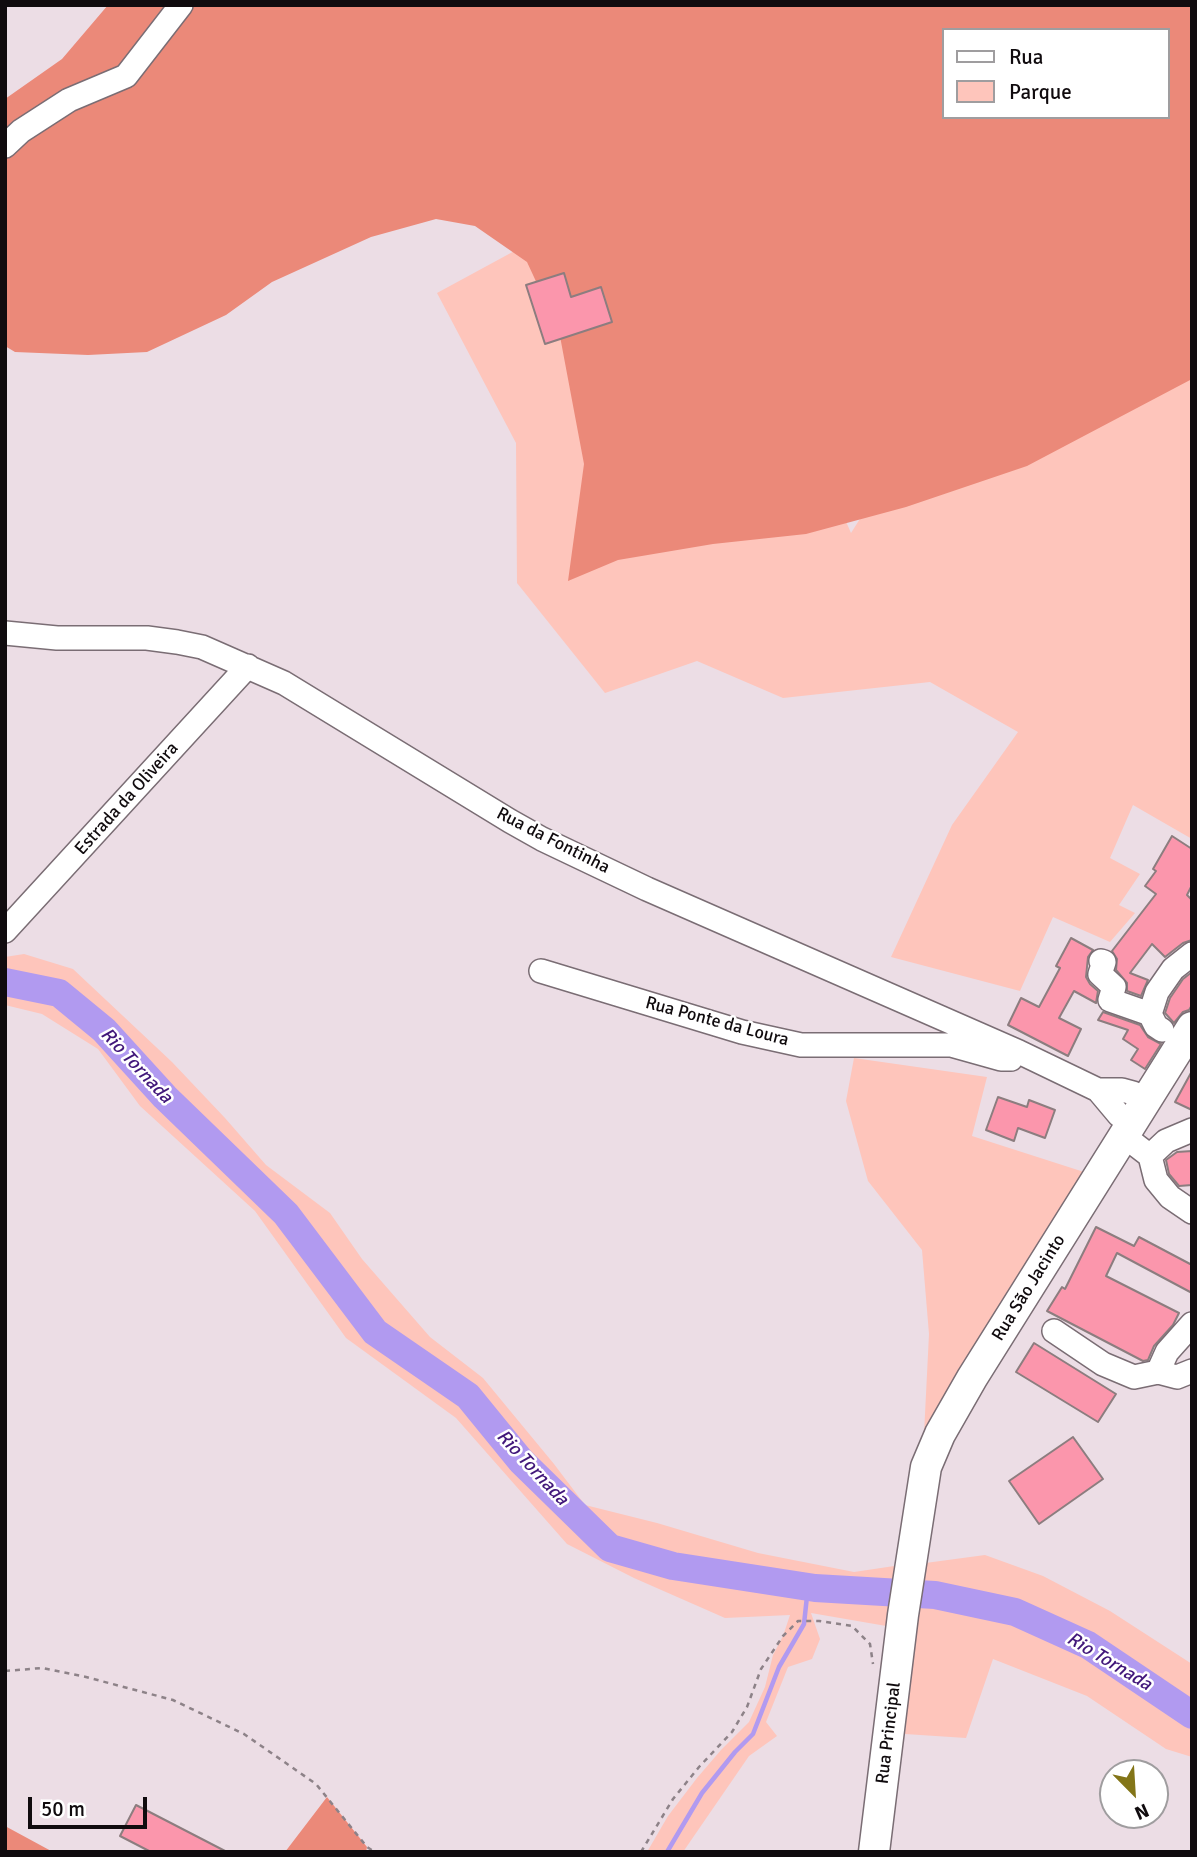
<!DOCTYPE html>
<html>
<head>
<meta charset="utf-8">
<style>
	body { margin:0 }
	#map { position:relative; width:1197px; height:1857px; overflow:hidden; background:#ecdde5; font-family:Signika,sans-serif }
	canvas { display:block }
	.frame { position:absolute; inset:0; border:7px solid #100b0e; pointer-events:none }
	.legend { position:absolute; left:942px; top:28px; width:228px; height:91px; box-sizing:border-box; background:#fff; border:2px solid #9f9d9f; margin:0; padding:9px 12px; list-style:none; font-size:21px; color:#100b0e }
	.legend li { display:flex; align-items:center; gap:14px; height:35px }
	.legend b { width:35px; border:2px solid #9f9d9f }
	.north { position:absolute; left:1099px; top:1759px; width:70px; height:70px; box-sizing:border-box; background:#fff; border:2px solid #9f9d9f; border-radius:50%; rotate:156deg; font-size:19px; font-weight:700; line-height:28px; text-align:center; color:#100b0e }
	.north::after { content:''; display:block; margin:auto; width:24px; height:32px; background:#837518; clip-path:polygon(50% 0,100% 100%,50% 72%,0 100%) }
	.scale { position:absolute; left:28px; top:1797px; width:119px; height:32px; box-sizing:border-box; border:4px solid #100b0e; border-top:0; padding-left:9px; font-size:21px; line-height:24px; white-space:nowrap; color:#100b0e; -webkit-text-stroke:5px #fff; paint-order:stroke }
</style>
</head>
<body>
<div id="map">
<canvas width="1197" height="1857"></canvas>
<div class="frame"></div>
<ul class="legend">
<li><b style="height:9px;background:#fff"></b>Rua</li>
<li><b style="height:19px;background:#fec5bb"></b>Parque</li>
</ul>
<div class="north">N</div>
<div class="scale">50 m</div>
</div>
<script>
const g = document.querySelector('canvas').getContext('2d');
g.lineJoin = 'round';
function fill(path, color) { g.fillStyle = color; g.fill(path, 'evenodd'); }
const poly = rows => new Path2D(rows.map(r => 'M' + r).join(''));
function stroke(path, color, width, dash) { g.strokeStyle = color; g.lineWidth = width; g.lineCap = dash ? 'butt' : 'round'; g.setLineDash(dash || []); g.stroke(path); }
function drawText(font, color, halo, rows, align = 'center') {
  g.font = font + ' Signika,sans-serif'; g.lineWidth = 5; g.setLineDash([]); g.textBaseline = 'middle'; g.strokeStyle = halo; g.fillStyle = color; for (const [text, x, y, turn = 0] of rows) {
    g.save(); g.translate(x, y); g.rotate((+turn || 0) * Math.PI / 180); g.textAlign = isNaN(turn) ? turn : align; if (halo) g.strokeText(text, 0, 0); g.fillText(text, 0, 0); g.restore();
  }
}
fill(poly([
	[693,171,851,533,920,424,1192,369,1192,839,1133,805,1110,858,1140,874,1119,905,1135,913,1110,942,1053,917,1020,991,891,957,952,825,1018,732,930,682,783,698,697,661,605,693,517,583,516,443,437,293,577,217],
	[24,954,73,969,172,1062,225,1118,266,1165,330,1213,362,1259,430,1337,483,1378,554,1464,585,1505,657,1523,758,1553,854,1572,901,1565,892,1627,811,1613,820,1639,812,1659,788,1667,766,1722,777,1736,749,1756,683,1852,647,1852,668,1816,697,1778,721,1750,749,1722,765,1687,773,1655,783,1636,790,1615,725,1618,634,1578,567,1544,456,1418,346,1338,255,1211,140,1106,98,1049,42,1014,5,1005,5,957],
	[854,1058,987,1077,972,1136,1084,1172,924,1434,929,1334,922,1250,868,1181,846,1101],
	[985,1555,1043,1576,1110,1611,1192,1664,1192,1757,1166,1749,1087,1696,993,1659,966,1738,905,1734,918,1564]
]), '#fec5bb');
fill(poly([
	[108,5,1192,5,1192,379,1027,466,906,507,806,534,713,544,618,560,568,581,584,464,559,331,527,262,475,226,436,219,371,237,272,282,226,315,147,352,88,355,15,352,5,346,5,99,62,59],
	[943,30,1167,30,1167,117,943,117],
	[327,1797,367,1847,366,1852,285,1852],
	[5,1826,53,1852,5,1852]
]), '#eb8979');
stroke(poly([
	[667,1852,702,1793,735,1752,753,1734,779,1667,804,1624,808,1587]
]), '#b19af0', 4.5);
stroke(poly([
	[5,982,59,993,104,1030,165,1097,286,1214,375,1332,468,1396,521,1461,610,1548,673,1566,815,1588,935,1595,1015,1612,1088,1645,1192,1715]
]), '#b19af0', 28);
const building = poly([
	[564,273,571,297,601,287,612,322,545,344,526,285,564,273],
	[1172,836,1192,849,1192,885,1187,895,1192,900,1192,940,1183,943,1165,957,1152,944,1130,973,1148,980,1141,996,1127,991,1127,983,1116,970,1117,959,1112,951,1156,894,1145,886,1156,871,1153,869,1172,836],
	[1071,938,1093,950,1088,957,1086,977,1090,984,1098,991,1096,1003,1074,991,1059,1018,1081,1029,1068,1056,1008,1025,1021,998,1039,1007,1060,968,1056,966,1071,938],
	[1192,972,1192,1005,1189,1010,1183,1012,1174,1023,1165,1013,1170,998,1183,979,1192,972],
	[1103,1012,1140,1025,1148,1037,1161,1044,1145,1069,1131,1060,1138,1049,1123,1039,1128,1030,1098,1020,1103,1012],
	[1192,1071,1192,1110,1175,1102,1192,1071],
	[998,1097,1027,1107,1029,1100,1055,1110,1045,1138,1018,1128,1014,1141,986,1130,998,1097],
	[1192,1151,1192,1185,1179,1186,1169,1174,1166,1160,1177,1152,1192,1151],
	[1096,1227,1134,1246,1139,1237,1192,1265,1192,1293,1117,1253,1106,1276,1179,1313,1173,1325,1154,1346,1148,1360,1143,1361,1047,1311,1062,1287,1065,1289,1096,1227],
	[1034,1343,1116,1394,1098,1422,1016,1372,1034,1343],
	[1073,1437,1103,1479,1039,1524,1009,1481,1073,1437],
	[136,1805,227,1852,151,1852,120,1836,136,1805]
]);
fill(building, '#fb96ac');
stroke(building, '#8c7d7f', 2);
const minor = poly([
	[5,146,21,131,69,100,126,76,181,5],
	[5,633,57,638,147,638,177,642,202,647,284,683,510,821,542,839,647,889,1019,1052,1098,1090,1122,1090,1133,1093,1147,1099],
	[5,931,248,666],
	[1101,961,1104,962,1100,974,1114,987,1110,1000,1150,1014],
	[541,971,742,1032,801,1045,951,1045,1001,1059,1011,1059],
	[1162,1030,1156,1026,1150,1014,1157,992,1173,969,1192,954],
	[1098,1090,1119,1115,1132,1124],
	[1124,1136,1150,1156,1156,1180,1170,1197,1192,1212],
	[1150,1156,1166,1141,1192,1130],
	[1054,1331,1103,1364,1134,1377,1158,1372,1167,1352,1192,1324],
	[1158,1372,1177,1377,1192,1371]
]);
const major = poly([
	[874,1852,903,1615,926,1467,940,1434,972,1378,1192,1027]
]);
stroke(minor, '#7a6d74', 26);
stroke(major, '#7a6d74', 33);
stroke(poly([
	[5,1671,42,1668,86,1677,173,1700,244,1734,316,1784,367,1847,375,1852],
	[641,1852,673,1799,699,1767,732,1732,747,1707,761,1669,783,1636,798,1621,819,1621,852,1626,870,1644,873,1664]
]), '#8d8288', 2.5, [5, 5]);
stroke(minor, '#fff', 23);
stroke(major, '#fff', 30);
drawText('18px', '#100b0e', '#fff', [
	["Estrada da Oliveira",127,799,-48],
	["Rua da Fontinha",553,841,27],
	["Rua Ponte da Loura",717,1022,15],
	["Rua São Jacinto",1029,1288,-58],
	["Rua Principal",889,1733,-83]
]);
drawText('italic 19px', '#41177a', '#fff', [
	["Rio Tornada",136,1066,47],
	["Rio Tornada",532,1468,47],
	["Rio Tornada",1109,1662,31]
]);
</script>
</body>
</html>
